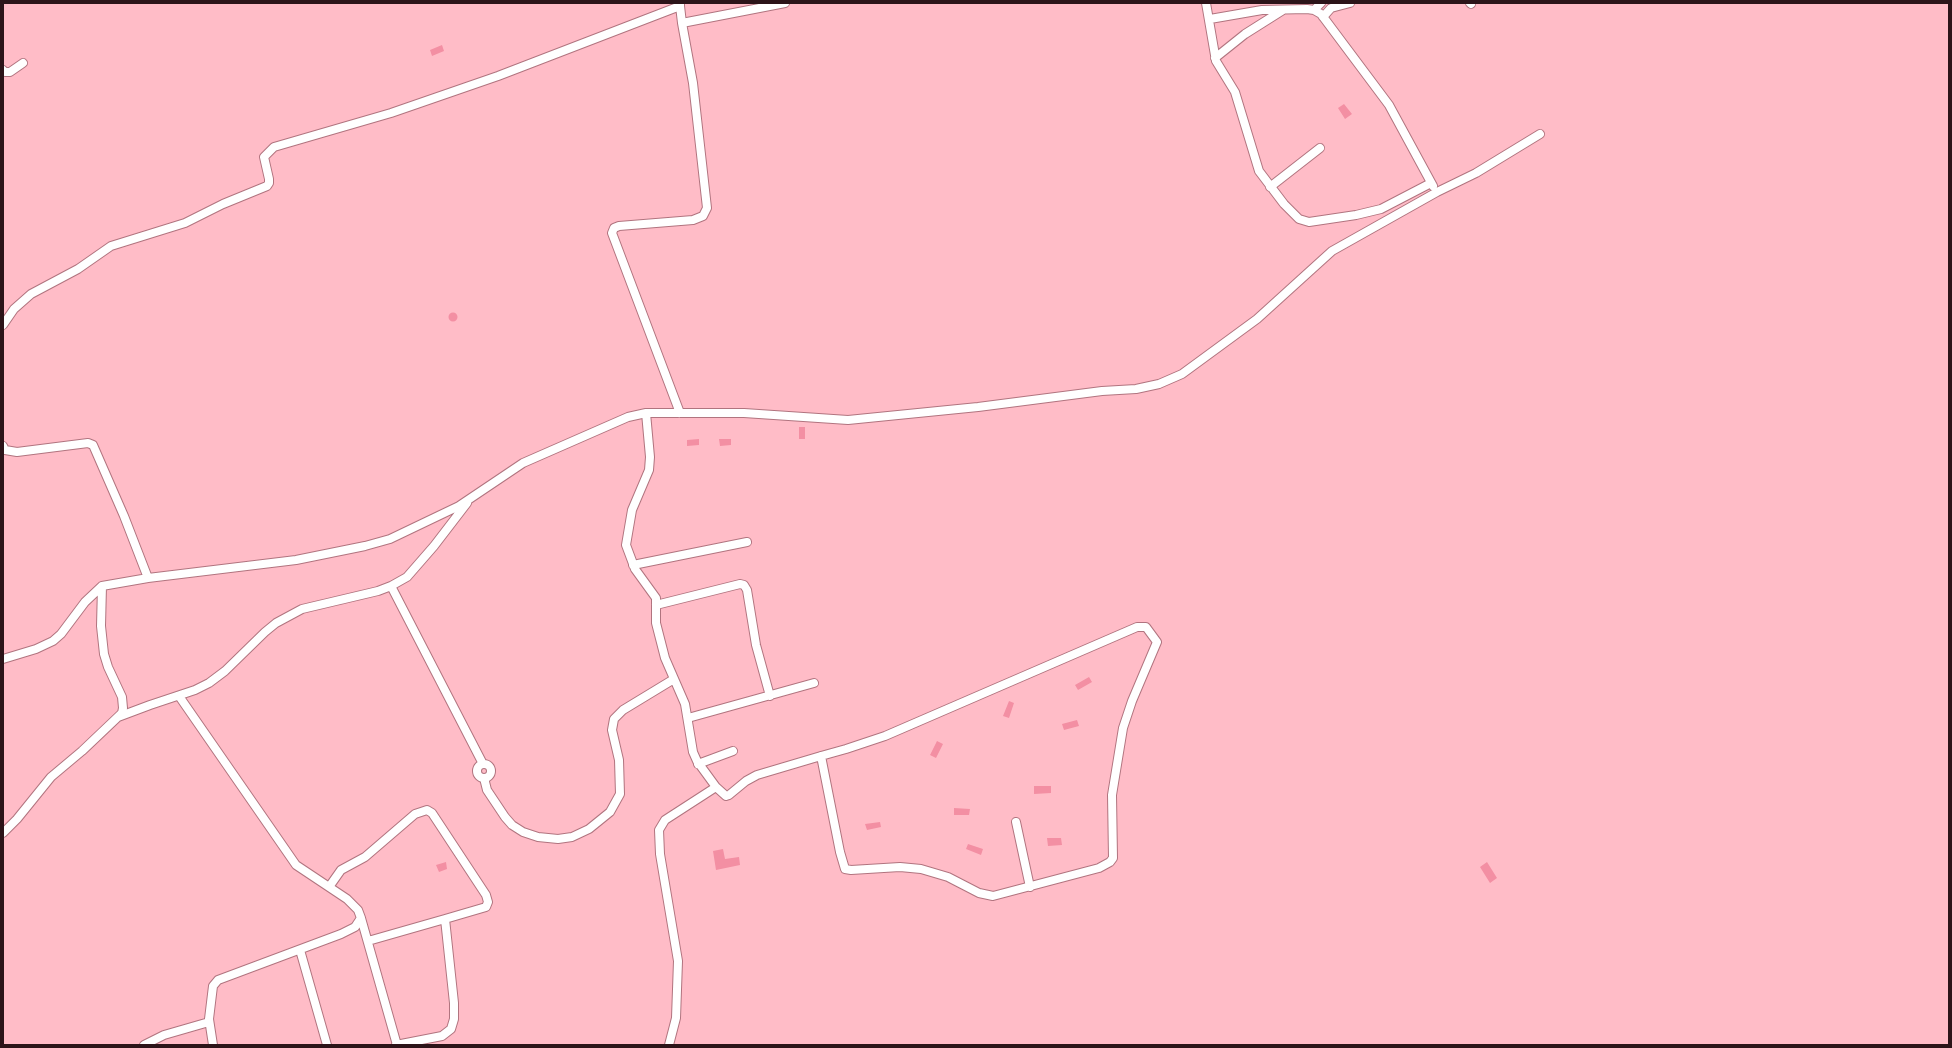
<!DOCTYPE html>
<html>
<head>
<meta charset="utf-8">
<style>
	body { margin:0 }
	#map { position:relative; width:1952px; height:1048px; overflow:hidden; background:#ffbcc7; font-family:Helvetica,sans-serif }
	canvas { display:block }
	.frame { position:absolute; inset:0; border:4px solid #2c1419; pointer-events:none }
</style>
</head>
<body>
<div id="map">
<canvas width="1952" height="1048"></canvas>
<div class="frame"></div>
</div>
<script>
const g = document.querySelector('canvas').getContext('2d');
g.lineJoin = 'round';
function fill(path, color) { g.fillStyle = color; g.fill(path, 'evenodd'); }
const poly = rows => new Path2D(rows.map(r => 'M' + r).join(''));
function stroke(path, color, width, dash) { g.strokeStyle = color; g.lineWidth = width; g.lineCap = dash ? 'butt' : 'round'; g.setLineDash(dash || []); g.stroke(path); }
fill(poly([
	[442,45,444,51,432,56,430,50],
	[1344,104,1352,114,1345,119,1338,108],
	'448.5 317a4.5 4.5 0 1 1 9 0a4.5 4.5 0 1 1-9 0Z',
	[799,427,805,427,805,439,799,439],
	[699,439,699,445,687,446,687,440],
	[719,439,731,439,731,445,720,446],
	[1089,677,1092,682,1078,690,1075,685],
	[1009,701,1014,703,1009,718,1003,716],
	[1077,720,1079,726,1064,730,1062,724],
	[937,741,943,744,936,758,930,755],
	[1034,786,1051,786,1051,793,1034,794],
	[954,808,970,809,969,815,954,815],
	[880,822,881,827,867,830,865,824],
	[1047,838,1061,838,1062,845,1048,846],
	[968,844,983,849,981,855,966,849],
	[723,849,725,859,739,857,740,865,716,870,713,851],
	[446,862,447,869,439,872,436,865],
	[1487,862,1497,878,1490,883,1480,867]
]), '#f38fa3');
const minor = poly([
	[1206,3,1216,61,1235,92,1259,171,1284,204,1299,219,1309,222,1356,215,1381,209,1431,183],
	[1470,3,1471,4],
	[1314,10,1321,3],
	[1323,17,1331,8,1350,3],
	[1210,19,1262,10,1307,9,1314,10,1321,14,1389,105,1433,186],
	[682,23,785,3],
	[1215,58,1245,34,1283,10],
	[3,70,5,72,10,72,23,63],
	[1270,187,1320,148],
	[3,325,14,309,31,294,78,269,111,246,185,223,223,204,267,186,269,183,269,179,264,157,274,147,391,113,498,76,680,6,680,3],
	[646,413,650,457,649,470,632,510,626,545,635,569,656,598,656,623,665,658,685,704,693,752,697,761,716,787,665,820,659,830,660,854,678,961,676,1018,669,1045],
	[680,413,612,233,614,228,619,226,693,220,703,216,707,208,693,83,682,23,680,6],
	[3,446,5,450,17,452,88,443,93,445,124,516,148,578],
	[633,565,747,542],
	[391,586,483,764],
	[656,605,740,584,744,585,747,590,756,645,770,696],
	[3,659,36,649,53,641,61,634,85,602,102,586,148,578,296,560,365,546,390,539,459,506,523,463,628,417,646,413,744,413,848,420,978,407,1102,391,1136,389,1159,384,1182,374,1257,319,1332,251,1437,192,1476,173,1540,134],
	[179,696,296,865,347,899,358,910,361,918,355,927,341,934,218,980,213,986,209,1019,213,1045],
	[118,717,150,705,195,690,209,683,225,671,265,632,276,623,302,609,378,591,391,586,407,577,434,546,467,503],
	[688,718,814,683],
	[698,764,733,751],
	'477 771a7 7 0 1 1 14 0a7 7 0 1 1-14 0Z',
	[484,778,487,790,505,817,512,825,523,832,538,837,558,839,572,837,589,829,610,812,620,794,619,760,612,730,614,719,623,710,674,679],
	[716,787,726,796,729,795,746,781,757,775,821,756,846,749,885,736,1137,627,1146,627,1157,642,1132,701,1123,728,1112,795,1113,858,1110,862,1099,868,993,896,979,893,948,877,921,869,900,867,851,870,845,869,840,852,821,756],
	[1016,822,1030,887],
	[3,833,17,819,51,777,82,751,122,713,123,708,122,697,108,667,104,654,101,626,102,586],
	[329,887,341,870,365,857,415,814,427,810,432,813,486,895,488,902,486,907,445,919,454,1003,454,1019,451,1029,442,1036,396,1045],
	[361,918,397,1045],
	[368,941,445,919],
	[300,950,327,1045],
	[144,1045,164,1035,209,1022]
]);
stroke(minor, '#b1747f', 10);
stroke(minor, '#fff', 8);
</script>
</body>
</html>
